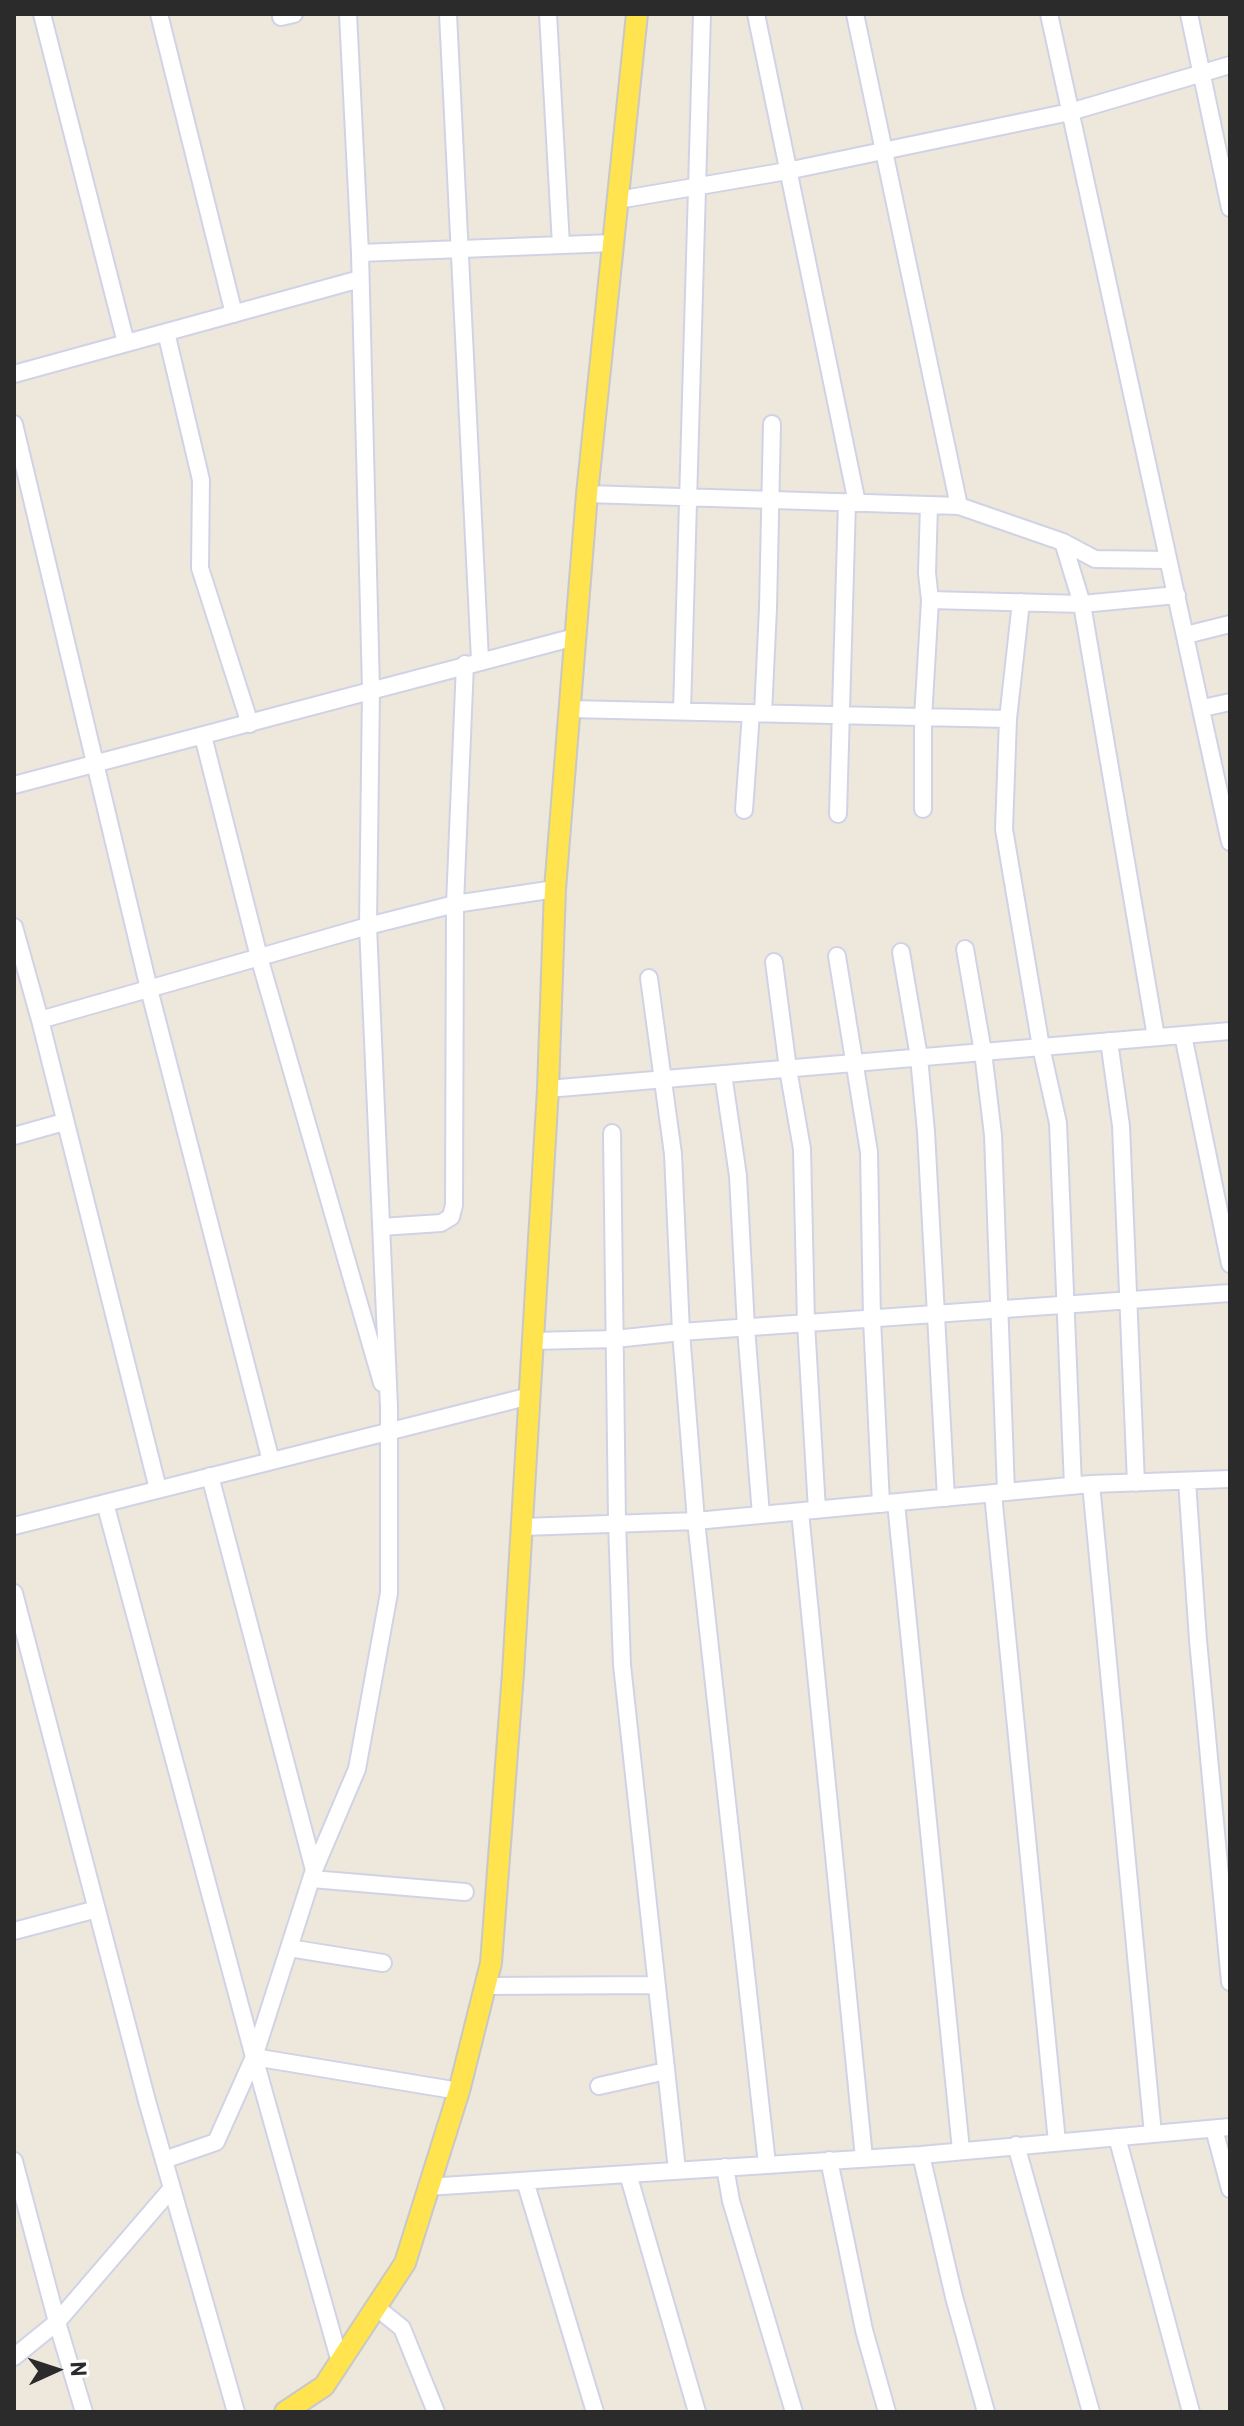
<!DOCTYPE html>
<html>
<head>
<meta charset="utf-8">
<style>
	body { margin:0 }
	#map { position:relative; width:1244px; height:2426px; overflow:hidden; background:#eee7db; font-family:Barlow,sans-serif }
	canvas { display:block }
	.frame { position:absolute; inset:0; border:16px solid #2b2b2b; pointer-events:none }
	.north { position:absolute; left:16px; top:2330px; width:80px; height:80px; -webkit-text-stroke:6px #fff; paint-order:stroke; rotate:87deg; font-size:22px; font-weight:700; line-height:32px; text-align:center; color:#2b2b2b }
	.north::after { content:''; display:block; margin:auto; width:28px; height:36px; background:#2b2b2b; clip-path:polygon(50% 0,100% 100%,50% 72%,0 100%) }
</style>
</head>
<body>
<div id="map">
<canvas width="1244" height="2426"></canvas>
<div class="frame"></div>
<div class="north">N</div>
</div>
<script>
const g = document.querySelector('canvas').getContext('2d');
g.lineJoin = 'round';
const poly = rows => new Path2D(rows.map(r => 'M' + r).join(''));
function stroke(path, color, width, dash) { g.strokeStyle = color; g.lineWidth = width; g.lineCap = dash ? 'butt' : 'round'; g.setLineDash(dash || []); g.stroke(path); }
const minor = poly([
	[42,14,126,343],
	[159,14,234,314],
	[448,14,480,660],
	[548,14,561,245],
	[756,14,857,503],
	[855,14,959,506],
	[1049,14,1230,842],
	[1189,14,1230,208],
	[281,17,294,14],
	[618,200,787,171,1070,112,1230,65],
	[360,253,613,243],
	[166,332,201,480,200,568,250,724],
	[14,374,360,279],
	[14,424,149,989,271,1461],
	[587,494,959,506,1063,542,1095,559,1167,560],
	[1063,542,1082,604,1156,1037],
	[930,600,1082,604,1177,595],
	[1021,602,1008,719,1004,829,1041,1047,1058,1123,1073,1486],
	[1186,635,1230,624],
	[1203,708,1230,702],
	[569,709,1008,719],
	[682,711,702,14],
	[763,713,768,608,772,424],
	[203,736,259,957,382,1383],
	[14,785,575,637],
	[923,809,923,718,930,600,927,573,929,505],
	[744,810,751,713],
	[838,814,847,502],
	[14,927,40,1020,158,1489],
	[965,949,983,1052,993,1135,1006,1492],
	[901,952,919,1057,926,1132,946,1498],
	[837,956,869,1152,872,1319,881,1504],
	[774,962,788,1069,802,1149,806,1323,817,1510],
	[649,978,673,1154,681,1332,696,1521,767,2164],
	[40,1020,368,926,455,904,555,889],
	[1183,1035,1230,1264],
	[1109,1041,1121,1126,1136,1483],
	[723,1074,738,1176,746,1328,761,1515],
	[548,1089,1230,1031],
	[612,1133,617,1522,622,1665,677,2170],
	[14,1136,64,1122],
	[381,1227,441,1223,451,1217,454,1205,455,904,465,664],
	[532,1341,615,1339,681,1332,1230,1293],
	[210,1476,314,1870],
	[1187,1481,1198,1640,1230,1982],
	[1091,1484,1153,2134],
	[993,1494,1057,2142],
	[105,1503,254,2057,340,2362],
	[896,1503,961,2150],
	[800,1512,864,2158],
	[14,1526,530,1396],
	[522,1527,696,1521,1091,1484,1230,1479],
	[14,1593,147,2101,236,2412],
	[312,1879,465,1892],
	[14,1931,97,1909],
	[289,1948,383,1963],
	[484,1986,656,1985],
	[254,2057,459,2091],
	[599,2086,666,2071],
	[1214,2129,1230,2189],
	[1117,2137,1191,2412],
	[1016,2145,1091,2412],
	[921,2155,954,2297,986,2412],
	[164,2160,216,2142,254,2057,314,1870,357,1769,389,1593,389,1407,368,926,371,690,360,253,348,14],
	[829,2160,864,2330,887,2412],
	[14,2161,57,2322,84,2412],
	[725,2167,731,2201,794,2412],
	[628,2174,697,2412],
	[525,2181,595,2412],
	[427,2187,921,2155,1230,2127],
	[376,2307,402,2328,436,2412],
	[14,2357,57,2322,172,2188]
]);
const major = poly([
	[285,2412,324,2386,405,2263,459,2091,491,1963,513,1673,548,1089,555,889,587,494,637,14]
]);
stroke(minor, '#d0d3e5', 20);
stroke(major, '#c8c8c8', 24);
stroke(minor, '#fff', 16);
stroke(major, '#ffe34f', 20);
</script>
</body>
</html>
